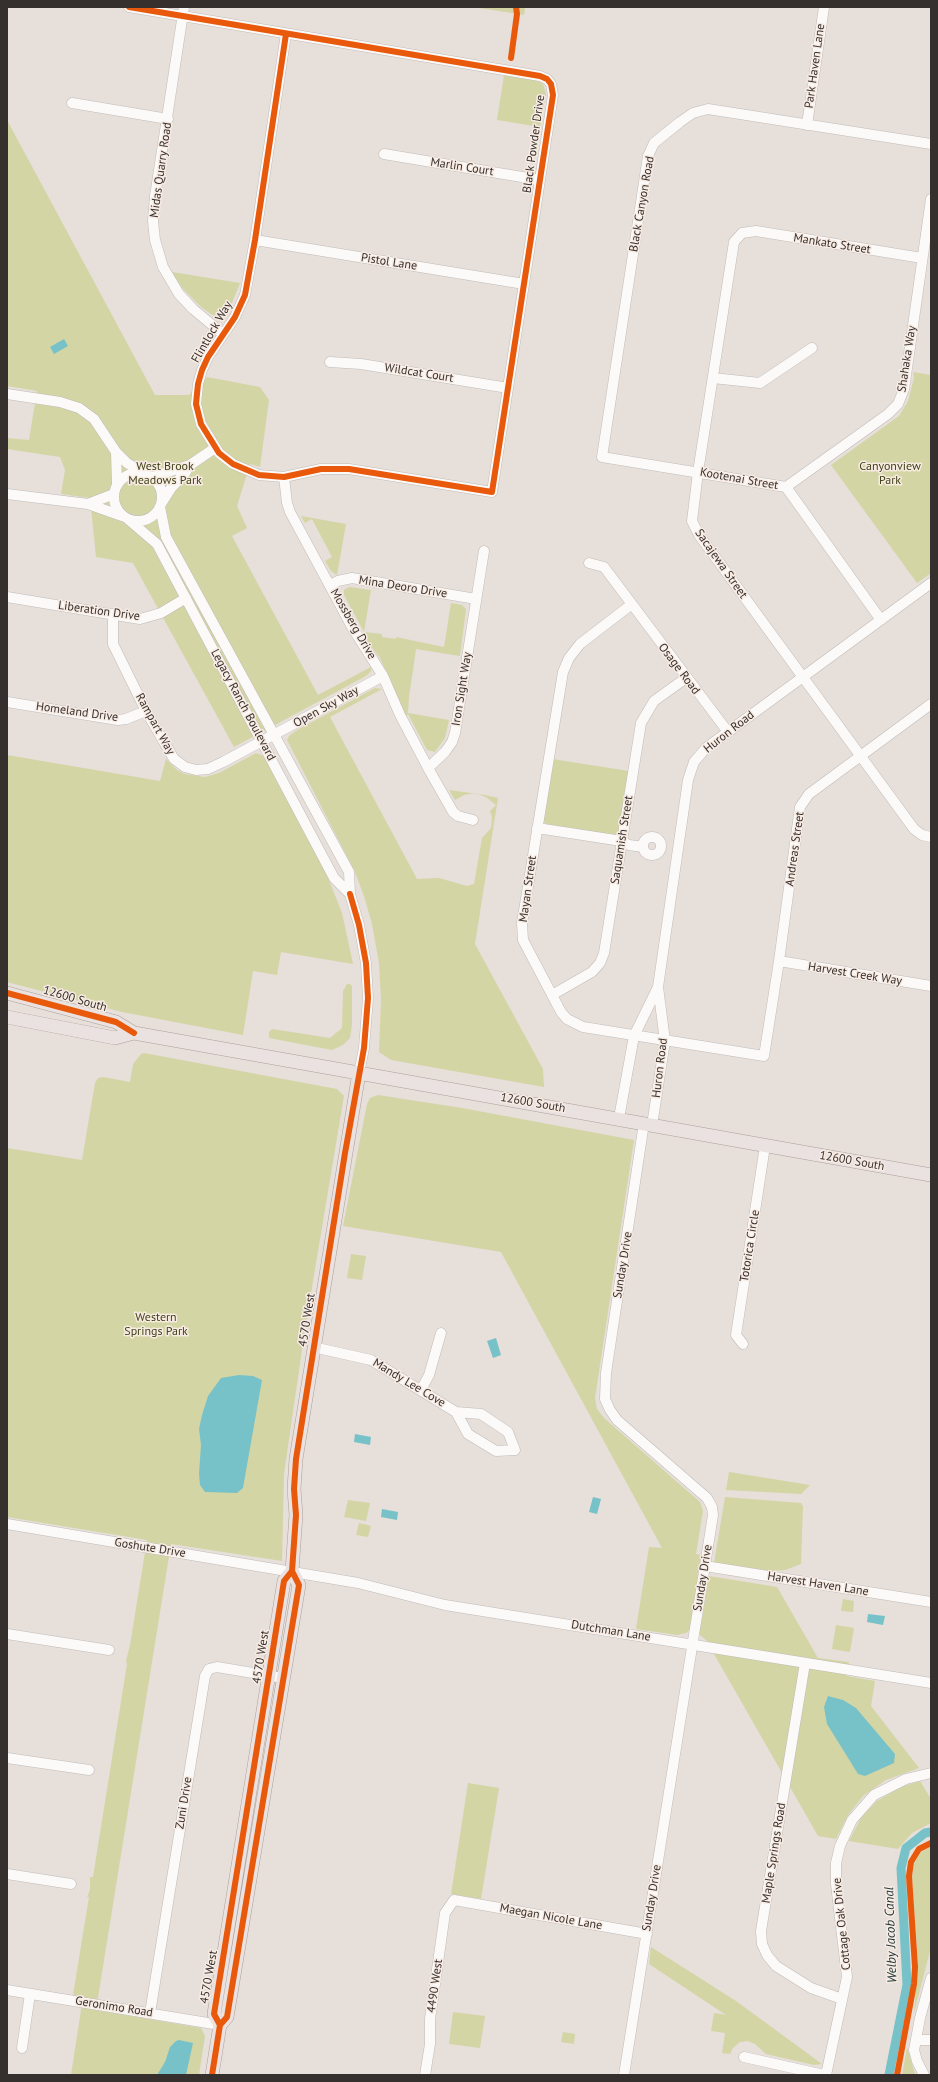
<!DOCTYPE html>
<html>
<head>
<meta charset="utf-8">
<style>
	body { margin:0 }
	#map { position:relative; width:938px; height:2082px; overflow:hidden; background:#e6dfda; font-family:"PT Sans",sans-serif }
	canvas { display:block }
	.frame { position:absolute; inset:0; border:8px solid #35302d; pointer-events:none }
</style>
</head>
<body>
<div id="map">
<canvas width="938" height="2082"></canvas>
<div class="frame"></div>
</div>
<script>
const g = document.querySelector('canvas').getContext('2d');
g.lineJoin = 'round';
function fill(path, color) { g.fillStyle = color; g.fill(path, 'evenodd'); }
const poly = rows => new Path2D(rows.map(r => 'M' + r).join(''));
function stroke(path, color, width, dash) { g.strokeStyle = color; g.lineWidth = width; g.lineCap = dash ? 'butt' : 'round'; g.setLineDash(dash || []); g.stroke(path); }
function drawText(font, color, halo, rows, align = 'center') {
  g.font = font + ' "PT Sans",sans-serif'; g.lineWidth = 3; g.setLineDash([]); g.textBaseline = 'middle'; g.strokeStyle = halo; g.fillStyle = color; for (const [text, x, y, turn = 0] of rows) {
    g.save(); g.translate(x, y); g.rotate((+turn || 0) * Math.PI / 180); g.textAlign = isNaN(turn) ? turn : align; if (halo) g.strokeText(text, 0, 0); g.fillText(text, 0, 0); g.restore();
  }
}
fill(poly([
	[473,7,525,7,524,15],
	[504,75,538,81,543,84,546,94,540,127,497,120],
	[7,120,155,395,189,395,207,377,260,387,269,400,260,467,250,464,237,506,247,528,232,536,318,695,371,667,371,671,366,676,234,747,133,563,96,557,90,498,61,494,65,470,60,457,7,449,7,438,29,440,37,391,7,386],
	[172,272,240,283,227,315,223,318,217,318,201,307,182,288],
	[913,372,931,375,931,573,917,583,831,465,899,416,908,401,914,378],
	[301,516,346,524,337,575,331,571,325,561,332,557,312,519,305,523],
	[349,587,371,590,364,632,382,634,382,637,396,639,396,637,444,647,451,603,462,605,466,609,460,656,416,649,409,697,408,713,449,720,445,738,435,752,427,750,408,714,406,716,380,658,362,634,364,632,344,595,344,590],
	[375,688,382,689,330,717,417,879,439,878,467,886,474,884,482,838,491,828,492,817,490,811,496,805,486,797,475,793,464,795,455,800,449,790,485,795,498,798,475,944,543,1069,544,1087,391,1060,379,1052,381,1000,379,963,372,924,364,896,355,872,287,740,289,736,297,730],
	[256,753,264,756,323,865,342,913,353,964,281,952,277,975,253,971,243,1035,122,1012,7,982,7,755,160,781,166,759,177,770,185,774,205,777,219,773],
	[552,759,629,771,619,831,615,836,546,825,543,819],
	[347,984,350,984,352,986,352,1024,350,1038,343,1045,332,1050,269,1038,269,1032,272,1029,330,1038,342,1028,343,991],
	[144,1053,337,1089,344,1096,305,1329,284,1474,282,1561,171,1544,96,2010,201,2028,205,2036,199,2075,71,2075,83,1997,73,1995,89,1897,87,1897,90,1890,90,1877,93,1877,127,1664,126,1661,130,1645,147,1540,7,1517,7,1148,82,1160,95,1083,98,1078,103,1077,130,1082,133,1064,141,1054],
	[378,1095,462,1108,634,1140,595,1398,597,1409,604,1418,700,1502,703,1511,696,1554,701,1555,692,1623,691,1629,686,1633,677,1635,636,1629,649,1547,662,1548,501,1252,343,1226,367,1104,370,1098],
	[351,1254,366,1256,362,1280,347,1278],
	[729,1472,810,1485,801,1494,726,1490],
	[725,1497,801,1503,803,1506,801,1564,785,1570,771,1571,714,1563],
	[348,1500,370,1503,366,1521,344,1517],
	[359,1523,371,1526,368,1537,356,1535],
	[709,1576,777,1587,818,1658,849,1662,847,1676,875,1681,871,1706,919,1768,886,1780,863,1796,848,1815,836,1839,818,1836,706,1640,699,1634,699,1627,701,1625],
	[843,1599,854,1601,853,1612,841,1611],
	[836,1625,854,1628,850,1652,832,1649],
	[920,1781,931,1799,931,1823,912,1833,898,1849,849,1841,861,1818,877,1801,901,1787],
	[468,1783,499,1788,481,1899,451,1894],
	[931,1846,931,1947,914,2013,918,1962,912,1877,914,1864,920,1853],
	[651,1947,736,2001,822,2064,814,2065,766,2054,755,2044,748,2041,740,2042,733,2048,730,2054,722,2053,725,2033,711,2031,714,2013,726,2015,649,1964],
	[453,2012,485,2016,480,2048,449,2044],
	[563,2032,575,2034,574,2044,561,2042],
	[907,2047,915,2074,916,2075,902,2075]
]), '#d4d5a4');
fill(poly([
	[64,339,68,346,54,354,50,347],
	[496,1338,501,1355,493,1358,487,1341],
	[239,1375,253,1376,262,1380,243,1488,237,1493,205,1492,200,1485,199,1474,201,1445,199,1429,202,1415,208,1396,221,1378],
	[355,1434,371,1437,370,1445,354,1442],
	[593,1497,601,1499,597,1514,589,1512],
	[382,1509,398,1512,397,1520,381,1517],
	[868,1614,885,1616,883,1625,867,1622],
	[828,1696,843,1700,856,1708,895,1754,894,1763,865,1776,858,1774,827,1724,824,1707],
	[179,2040,193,2043,186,2075,157,2075,165,2062,170,2047,176,2041]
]), '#77c2c9');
stroke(poly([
	[889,2075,907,1985,901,1868,906,1848,925,1833,931,1832]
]), '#77c2c9', 9);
const minor = poly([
	[129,7,540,76,547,79,551,84,553,95,492,492,349,469,321,469,284,477,259,475,233,464,219,453,201,424,196,404,198,384,202,370,208,357,235,317,245,295,255,240,286,34],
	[184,7,155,196,153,221,155,240,163,267,179,294,193,309,223,334],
	[72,103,168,119],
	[807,125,824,7],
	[384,154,540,180],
	[255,240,524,284],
	[922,258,756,231,742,233,734,242,698,472,692,521,699,535,914,829,922,835,931,837],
	[330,362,361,364,508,388],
	[713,378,760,383,812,348],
	[7,394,60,402,79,408,94,419,116,452,127,463,143,473],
	[116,452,117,484],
	'114 497a24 24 0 1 1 48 0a24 24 0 1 1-48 0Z',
	[152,477,190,465],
	[284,477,287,503,290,512,352,627,383,676,400,715,428,768,453,812,458,816,473,820],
	[786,487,888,414,898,404,904,389,931,199],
	[7,494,88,504,122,516],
	[88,504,114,494],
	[161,504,171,488,185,473,190,465,215,448],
	[160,507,166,537,349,872,350,894,359,925,366,963,368,998,364,1048,359,1073],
	[129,520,157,544,334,878,350,894],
	[589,563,604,567,728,732],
	[330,585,338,581,352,578,476,599],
	[7,597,140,619,161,613,186,598],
	[632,604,580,644,569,658,563,672,522,923,523,940,561,1012,567,1019,583,1027,764,1056,779,961,800,807,809,794,931,704],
	[113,614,113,644,146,711,174,759,185,767,196,770,208,769,223,762,383,676],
	[881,620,786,487,602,457,648,156,654,143,680,122,693,113,708,109,931,144],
	[7,702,118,720,126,719,146,711],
	[428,768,445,752,452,742,455,733,484,551],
	[537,828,622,841,629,845,643,847],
	'643 846a9 9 0 1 1 18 0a9 9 0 1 1-18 0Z',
	[779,961,931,986],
	[552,995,592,972,600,963,604,953,641,723,654,701,686,678],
	[619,1118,634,1036,658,987],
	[652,1125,665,1041,658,987,688,780,694,762,706,748,931,583],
	[743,1344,736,1335,765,1146],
	[313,1347,371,1360,456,1412,481,1414,508,1432,515,1450,496,1451,468,1434,456,1412],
	[421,1390,429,1375,441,1333],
	[7,1524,358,1583,445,1605,931,1683],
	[705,1566,931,1602],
	[7,1634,109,1650],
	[805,1663,761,1931,762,1944,767,1955,776,1966,811,1988,842,1999],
	[7,1758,89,1770],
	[7,1874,71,1884],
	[7,1990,220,2025],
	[150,2013,205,1676,209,1669,217,1667,283,1678],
	[916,2040,931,2040],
	[22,2048,30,1994],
	[744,2057,824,2075],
	[425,2075,430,2044,430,2019,445,1913,454,1900,647,1934],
	[624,2075,713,1515,712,1507,707,1498,617,1420,610,1410,605,1399,606,1373,644,1123],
	[826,2075,847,1977,836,1884,836,1863,840,1846,852,1820,874,1795,906,1779,931,1773],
	[924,2075,917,2061,914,2050,920,2018,931,1978]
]);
const major = poly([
	[7,993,116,1022,134,1033,931,1175],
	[7,1017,115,1038,134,1033],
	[220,2025,227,2017,299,1585,292,1571,296,1515,294,1489,296,1459,359,1073],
	[220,2025,214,2014,284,1581,292,1571],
	[212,2075,220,2025]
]);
stroke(minor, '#c0bbb7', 11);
stroke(major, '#af9f99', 14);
stroke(minor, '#fbfaf9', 10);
stroke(major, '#eae2e0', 13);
stroke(poly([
	[129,7,540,76,547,79,551,84,553,95,492,492,349,469,321,469,284,477,259,475,233,464,219,453,201,424,196,404,198,384,202,370,208,357,235,317,245,295,255,240,286,34],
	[511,58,517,14,516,7],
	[7,993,116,1022,134,1033],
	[220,2025,227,2017,299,1585,292,1571,296,1515,294,1489,296,1459,345,1153,364,1048,368,998,366,963,359,925,350,894],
	[220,2025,214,2014,284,1581,292,1571],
	[212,2075,220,2025],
	[897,2075,914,1984,915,1967,909,1876,911,1862,919,1849,931,1843]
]), '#e8590c', 6);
drawText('12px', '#35302d', '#f8ebe3', [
	["Park Haven Lane",815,66,-82],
	["Black Powder Drive",534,144,-82],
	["Marlin Court",462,167,9],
	["Midas Quarry Road",161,170,-82],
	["Black Canyon Road",642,204,-80],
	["Mankato Street",832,244,9],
	["Pistol Lane",389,262,9],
	["Flintlock Way",212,332,-60],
	["Shahaka Way",907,359,-81],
	["Wildcat Court",419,373,9],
	["Kootenai Street",739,479,10],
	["Sacajewa Street",721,564,55],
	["Mina Deoro Drive",403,587,9],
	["Liberation Drive",99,611,8],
	["Mossberg Drive",353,624,60],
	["Osage Road",679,669,53],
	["Iron Sight Way",462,689,-81],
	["Legacy Ranch Boulevard",243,705,62],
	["Open Sky Way",326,707,-29],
	["Homeland Drive",77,712,8],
	["Rampart Way",155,724,61],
	["Huron Road",729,732,-38],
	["Saquamish Street",622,840,-81],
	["Andreas Street",795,849,-82],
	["Mayan Street",528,889,-82],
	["Harvest Creek Way",855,974,9],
	["12600 South",75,999,16],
	["Huron Road",660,1068,-83],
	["12600 South",533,1103,10],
	["12600 South",852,1161,10],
	["Totorica Circle",750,1246,-81],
	["Sunday Drive",623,1265,-81],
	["4570 West",307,1320,-81],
	["Mandy Lee Cove",409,1383,31],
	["Goshute Drive",150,1548,9],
	["Sunday Drive",703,1578,-81],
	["Harvest Haven Lane",818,1584,9],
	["Dutchman Lane",611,1631,9],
	["4570 West",261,1657,-81],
	["Zuni Drive",184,1803,-81],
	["Maple Springs Road",774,1853,-81],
	["Sunday Drive",652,1898,-81],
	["Maegan Nicole Lane",551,1917,10],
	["Cottage Oak Drive",842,1924,-96],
	["4570 West",209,1977,-80],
	["4490 West",435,1986,-82],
	["Geronimo Road",114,2007,9]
]);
drawText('12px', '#404319', '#f8ebe3', [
	["West Brook",165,467],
	["Meadows Park",165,481],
	["Canyonview",890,467],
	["Park",890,481],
	["Western",156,1318],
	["Springs Park",156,1332]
]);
drawText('italic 13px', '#1d3638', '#f8ebe3', [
	["Welby Jacob Canal",891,1935,-92]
]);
</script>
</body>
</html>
